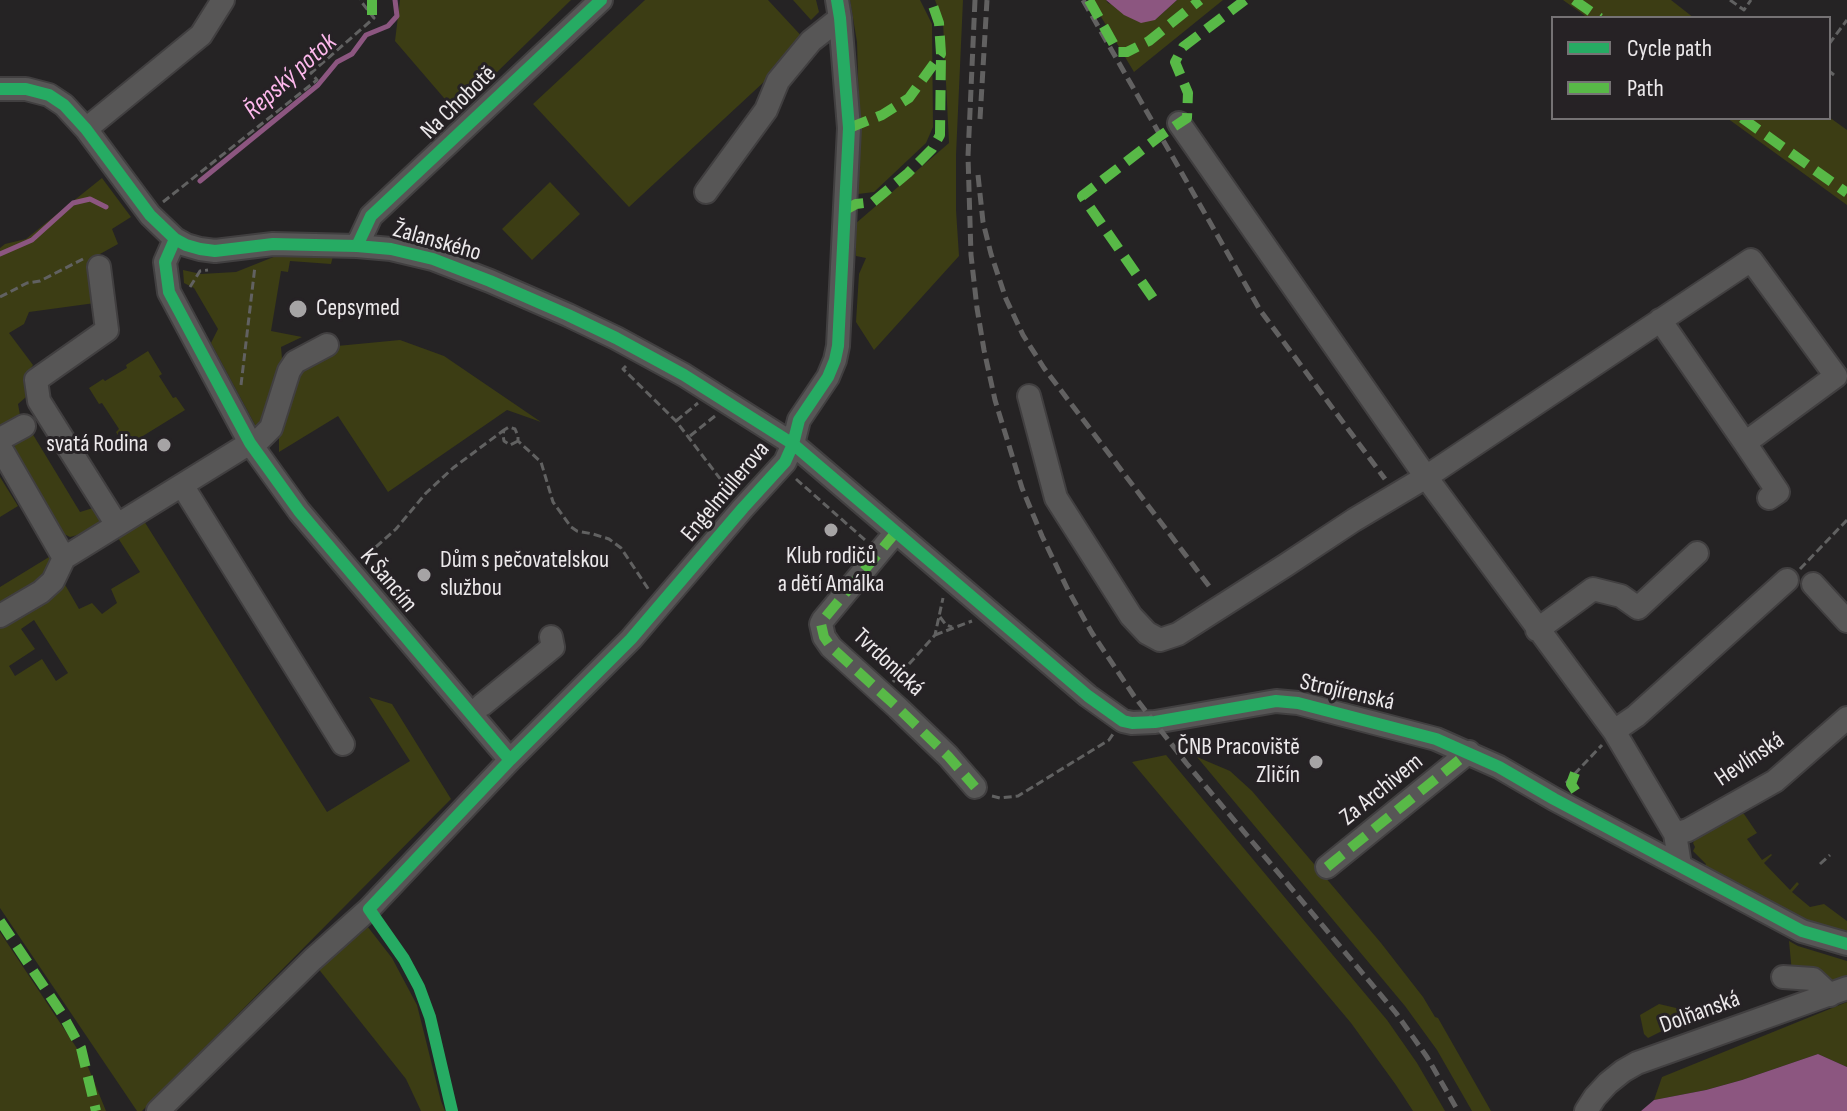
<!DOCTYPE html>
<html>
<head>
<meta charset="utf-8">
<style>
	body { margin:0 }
	#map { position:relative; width:1847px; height:1111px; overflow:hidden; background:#252324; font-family:"Sofia Sans Condensed",sans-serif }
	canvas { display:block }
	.legend { position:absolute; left:1551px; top:16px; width:280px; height:104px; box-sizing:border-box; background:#262225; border:2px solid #757274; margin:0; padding:10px 14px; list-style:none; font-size:24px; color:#ece9eb }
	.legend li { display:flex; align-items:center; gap:16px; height:40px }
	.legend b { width:40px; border:2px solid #757274 }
</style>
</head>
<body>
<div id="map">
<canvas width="1847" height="1111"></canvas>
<ul class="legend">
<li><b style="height:10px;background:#26ab63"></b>Cycle path</li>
<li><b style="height:10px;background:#58b947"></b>Path</li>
</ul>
</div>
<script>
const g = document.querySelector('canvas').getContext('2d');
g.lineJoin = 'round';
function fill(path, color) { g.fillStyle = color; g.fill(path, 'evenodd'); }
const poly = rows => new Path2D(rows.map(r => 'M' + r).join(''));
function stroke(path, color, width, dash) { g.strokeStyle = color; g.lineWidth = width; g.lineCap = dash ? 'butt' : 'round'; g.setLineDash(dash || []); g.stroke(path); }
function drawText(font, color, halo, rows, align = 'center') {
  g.font = font + ' "Sofia Sans Condensed",sans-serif'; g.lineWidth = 6; g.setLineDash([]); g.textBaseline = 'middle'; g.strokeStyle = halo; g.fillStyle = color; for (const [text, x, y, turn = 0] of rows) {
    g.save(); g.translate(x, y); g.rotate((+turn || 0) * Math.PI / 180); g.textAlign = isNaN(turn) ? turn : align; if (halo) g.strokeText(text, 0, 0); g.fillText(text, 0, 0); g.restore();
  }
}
fill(poly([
	[400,0,571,0,456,112,395,41],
	[645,0,768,0,807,42,629,207,533,104],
	[793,0,816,0,819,12,811,20],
	[850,0,920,0,932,24,933,127,926,143,874,192,858,194,859,109,857,42],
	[935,0,963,0,956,155,956,210,959,256,874,350,856,322,859,274,866,258,856,256,855,224,949,143,943,22],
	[1091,0,1106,0,1108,3,1155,20,1177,0,1223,0,1134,72],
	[1563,0,1671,0,1694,18,1588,18],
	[1829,117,1847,130,1847,205,1727,118],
	[102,178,131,217,112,229,118,244,91,259,95,303,29,312,24,324,9,333,33,365,24,379,26,397,18,404,20,415,0,428,0,248,5,244,26,239],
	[550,182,580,214,532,260,502,229],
	[281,254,333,256,331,264,290,261,288,272,281,271,271,331,302,337,281,347,283,371,260,434,211,343,218,329,194,288,184,283,183,270,201,274,236,272],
	[400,340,444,356,541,422,507,410,388,492,338,416,279,452,279,414,294,369,337,346],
	[148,351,162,374,159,376,173,398,176,397,185,410,125,447,116,432,119,429,102,403,99,404,89,388,103,379,105,381,127,368,126,365],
	[29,428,80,512,93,508,101,519,92,531,70,537,54,529,14,463,15,442],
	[0,477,18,506,0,517],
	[144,521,327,812,410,761,369,697,392,704,451,799,142,1111,137,1111,0,908,0,587,49,557,79,609,92,603,102,614,117,603,111,589,140,572,118,538],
	[34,620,68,673,56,681,42,659,15,676,9,666,35,649,21,629],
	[1166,755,1387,1020,1417,1063,1445,1111,1413,1111,1396,1085,1351,1023,1132,762],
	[1197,757,1230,771,1252,791,1381,943,1423,997,1435,1017,1438,1018,1491,1111,1472,1111,1437,1050,1405,1006],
	[1735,813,1744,814,1757,833,1747,839,1762,860,1771,854,1772,855,1764,863,1790,890,1797,882,1799,884,1792,892,1810,907,1824,904,1847,921,1847,931,1840,931,1798,920,1704,867,1706,864,1693,851,1695,847,1693,843,1696,838],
	[364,922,392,958,417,1005,441,1101,445,1111,421,1111,406,1079,317,967],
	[0,932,86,1062,106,1111,0,1111],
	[1789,941,1798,946,1847,961,1847,978,1834,983,1792,973],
	[1847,1002,1847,1067,1818,1054,1742,1080,1706,1090,1654,1100,1662,1077],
	[1659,1004,1689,1011,1690,1017,1648,1038,1644,1034,1640,1015]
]), '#3c3d14');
fill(poly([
	[1106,0,1177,0,1155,20,1141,23,1124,15],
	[1818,1054,1847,1067,1847,1111,1641,1111,1654,1100,1706,1090,1742,1080]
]), '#8c5680');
stroke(poly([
	[200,181,318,85,337,62,352,54,366,35,388,26,397,16,395,0],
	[0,254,32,240,73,203,90,199,106,207]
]), '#8c5680', 5);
const minor = poly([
	[0,89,26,89,49,95,64,105,86,129,150,215,175,239,186,245,200,249,215,251,273,244,357,246,391,249,433,259,490,281,568,315,616,338,684,375,793,444,1088,696,1123,721,1132,723,1155,722,1276,701,1298,703,1436,739,1499,767,1554,799,1802,931,1847,944],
	[1179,123,1426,477,1614,731,1675,834,1680,865],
	[86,129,201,35,223,0],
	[706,192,766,110,778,81,811,41,840,18],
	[175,239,165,262,169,292,250,443,299,511,510,760],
	[357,246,371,216,601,0],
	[99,267,107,330,36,380,39,401,117,525],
	[1660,320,1745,443],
	[1029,396,1056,498,1131,616,1147,633,1160,640,1178,634,1286,565,1354,520,1426,477,1751,260,1836,376,1745,443,1778,492,1769,498],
	[0,439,24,426],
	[0,447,64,558,250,443,260,439,271,428,289,371,295,362,327,345],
	[182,485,343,744],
	[896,532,823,620,821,624,824,637,831,647,898,708,948,756,975,787],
	[1813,584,1847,621],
	[0,616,41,592,53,581,64,558],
	[1537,630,1593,589,1621,596,1638,608,1697,553],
	[482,705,553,647,551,637],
	[1614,731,1636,716,1787,580],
	[1675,834,1688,830,1775,781,1847,718],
	[1327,867,1469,752],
	[1783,977,1813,979,1830,995],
	[158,1111,312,960,369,909,510,760,631,639,743,508,785,462,793,444,799,420,828,377,835,360,838,346,849,128,840,18,837,0],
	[1586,1111,1595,1097,1608,1083,1623,1071,1637,1063,1847,988]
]);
stroke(minor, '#413f40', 26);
stroke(poly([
	[1730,0,1744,10,1751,0],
	[1829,44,1847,20],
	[1829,71,1834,75],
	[163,202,317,80,311,73,374,18,360,0],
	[190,287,200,271,208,270],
	[0,297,27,283,40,281,83,259],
	[626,366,623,369,676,421,731,493],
	[241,385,255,266],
	[676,421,698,403],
	[690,436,715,416],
	[518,441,510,445,504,441,503,435,504,430,509,427,515,429,518,436,518,441,541,462,553,502,571,527,577,531,593,534,609,539,621,548,649,590],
	[796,479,865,540],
	[367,555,396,529,426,493,453,468,504,430],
	[1800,569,1847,520],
	[940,617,946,625,952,627],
	[935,635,972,621],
	[893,682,935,635,943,598],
	[1566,783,1602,745],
	[992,796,1000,798,1018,796,1109,740,1113,734],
	[1820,864,1830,855]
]), '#616161', 3, [8, 4]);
stroke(minor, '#575656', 22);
stroke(poly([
	[975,0,968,156,971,255,977,308,984,350,995,400,1022,488,1042,536,1068,590,1092,633,1134,696,1187,764,1396,1013,1427,1057,1458,1111],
	[1083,0,1260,310,1385,479],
	[980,119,987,0],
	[978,175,983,222,991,254,1006,299,1023,335,1044,368,1209,586]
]), '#626161', 5, [12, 6]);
stroke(poly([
	[372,0,372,15],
	[1089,0,1118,52,1127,52,1149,41,1200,0],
	[1574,0,1600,18],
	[1742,118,1847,193],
	[849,128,882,115,909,98,941,54,939,23,931,0],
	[845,210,856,204,873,202,908,173,932,149,940,135,941,54],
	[1153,298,1082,196,1160,136,1187,118,1188,93,1175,62,1183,47,1245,0],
	[896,532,823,620,821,624,824,637,831,647,898,708,948,756,975,787],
	[1575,773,1571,784,1577,793],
	[1327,867,1469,752],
	[0,921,62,1014,81,1048,96,1111]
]), '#58b947', 10, [20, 10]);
stroke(poly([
	[0,89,26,89,49,95,64,105,86,129,150,215,175,239,186,245,200,249,215,251,273,244,357,246,391,249,433,259,490,281,568,315,616,338,684,375,793,444,1088,696,1123,721,1132,723,1155,722,1276,701,1298,703,1436,739,1499,767,1554,799,1802,931,1847,944],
	[175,239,165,262,169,292,250,443,299,511,510,760],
	[357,246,371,216,601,0],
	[452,1111,430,1017,419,987,404,959,369,909,510,760,631,639,743,508,785,462,793,444,799,420,828,377,835,360,838,346,849,128,840,18,837,0]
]), '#26ab63', 12);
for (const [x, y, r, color] of [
	[298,309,10,"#a6a4a5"],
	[164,445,8,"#a6a4a5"],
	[831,530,8,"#a6a4a5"],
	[424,575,8,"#a6a4a5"],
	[1316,762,8,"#a6a4a5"]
]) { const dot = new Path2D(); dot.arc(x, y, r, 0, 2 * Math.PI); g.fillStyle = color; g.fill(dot); stroke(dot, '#262225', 3); }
drawText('24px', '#ece9eb', '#262225', [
	["Na Chobotě",459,103,-44],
	["Žalanského",437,242,16],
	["Engelmüllerova",726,492,-50],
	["K Šancím",388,581,50],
	["Tvrdonická",888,663,43],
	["Strojírenská",1347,693,13],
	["Hevlínská",1750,760,-34],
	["Za Archivem",1382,790,-39],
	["Dolňanská",1700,1013,-20]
]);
drawText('24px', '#ece9eb', '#262225', [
	["Cepsymed",316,309],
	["svatá Rodina",148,445,"right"],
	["Klub rodičů",831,557,"center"],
	["a dětí Amálka",831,585,"center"],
	["Dům s pečovatelskou",440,561],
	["službou",440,589],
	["ČNB Pracoviště",1300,748,"right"],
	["Zličín",1300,776,"right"]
], 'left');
drawText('italic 26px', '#fdb8ec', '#262225', [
	["Řepský potok",291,77,-42]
]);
</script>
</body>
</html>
